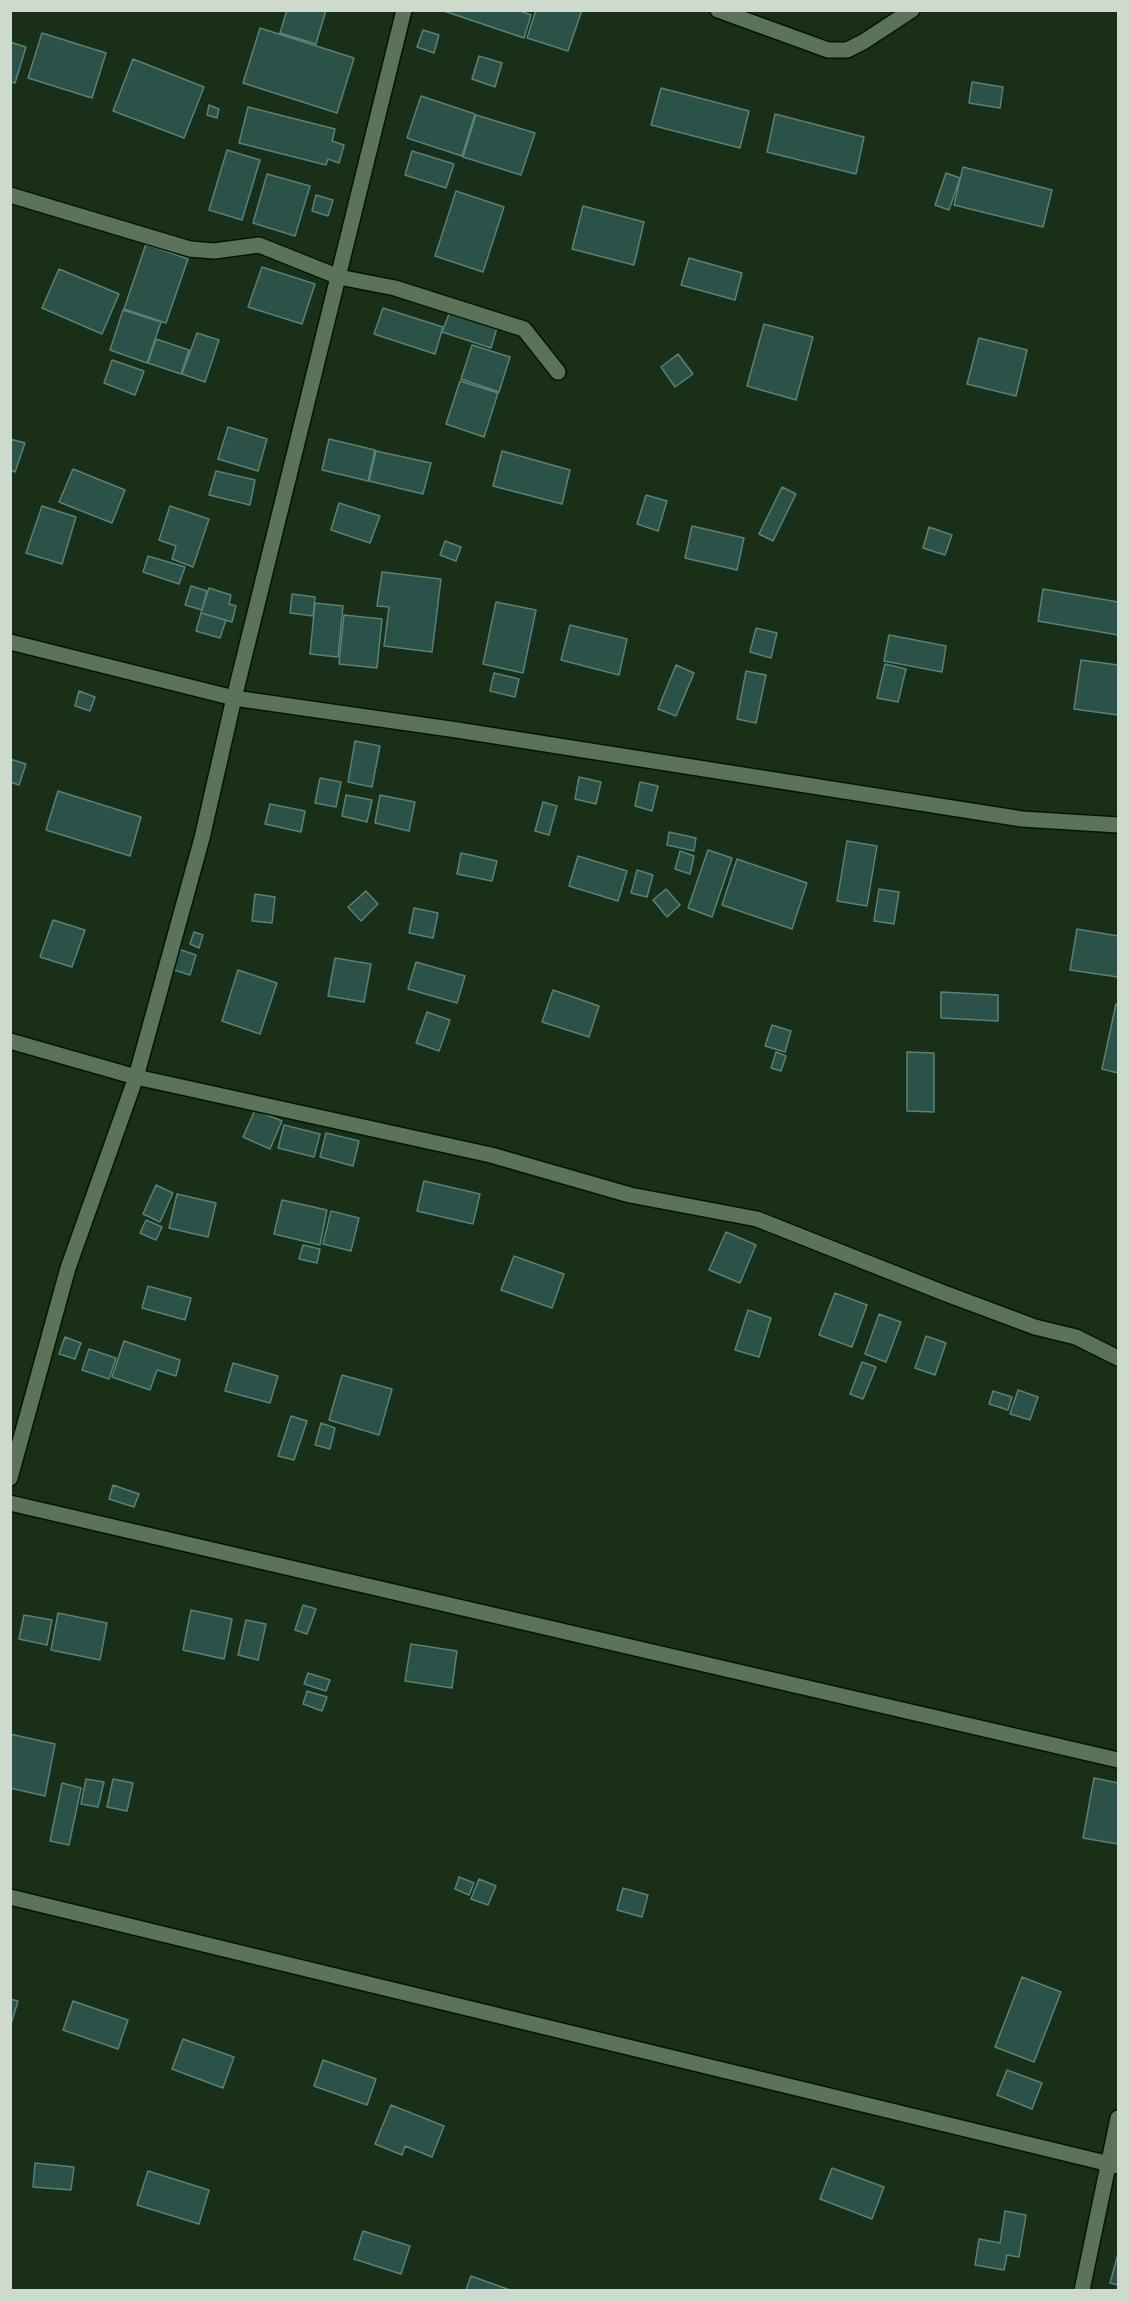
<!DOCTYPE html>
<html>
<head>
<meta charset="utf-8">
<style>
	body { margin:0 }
	#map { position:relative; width:1129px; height:2301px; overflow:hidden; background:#1a2f18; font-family:Quicksand,sans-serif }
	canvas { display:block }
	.frame { position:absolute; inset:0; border:12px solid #cddacc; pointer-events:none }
</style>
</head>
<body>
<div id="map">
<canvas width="1129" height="2301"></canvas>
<div class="frame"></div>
</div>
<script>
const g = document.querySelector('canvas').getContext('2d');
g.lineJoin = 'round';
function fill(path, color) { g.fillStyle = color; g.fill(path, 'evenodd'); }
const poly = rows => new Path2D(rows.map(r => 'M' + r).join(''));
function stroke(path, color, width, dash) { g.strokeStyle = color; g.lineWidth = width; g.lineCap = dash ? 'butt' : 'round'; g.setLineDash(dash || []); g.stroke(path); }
const building = poly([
	[287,10,326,10,316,44,280,33,287,10],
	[441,10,517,10,531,15,524,38,441,10],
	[536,10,582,10,568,51,527,38,536,10],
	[260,28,354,58,337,113,243,83,260,28],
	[423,30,439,35,434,53,417,47,423,30],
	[42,33,106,53,92,98,28,78,42,33],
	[10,42,26,47,15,83,10,82,10,42],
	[479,56,502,63,495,87,472,79,479,56],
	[133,59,204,87,184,138,113,111,133,59],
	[972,82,1003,87,1000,108,969,103,972,82],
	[661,88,749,111,740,148,651,125,661,88],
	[421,96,475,114,462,156,407,138,421,96],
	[209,105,219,109,217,118,207,115,209,105],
	[248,107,335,129,332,141,344,145,339,163,328,159,326,165,239,143,248,107],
	[775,114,864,137,856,174,767,152,775,114],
	[476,115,535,133,521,175,463,157,476,115],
	[227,150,260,160,242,220,209,210,227,150],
	[412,151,454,164,446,188,405,175,412,151],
	[963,167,1052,190,1043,227,954,205,963,167],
	[946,173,960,178,949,210,935,205,946,173],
	[267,174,310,186,295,236,253,223,267,174],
	[456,191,504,207,483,272,435,256,456,191],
	[316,195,333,200,328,216,312,211,316,195],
	[583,206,644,222,634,265,572,249,583,206],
	[146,244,188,259,166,323,124,309,146,244],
	[689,258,742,273,735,300,681,285,689,258],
	[262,267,315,284,302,324,248,307,262,267],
	[59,269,119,294,102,334,42,308,59,269],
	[383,308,443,327,435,354,374,334,383,308],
	[451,309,498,324,491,348,442,332,451,309],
	[123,310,161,322,147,363,110,350,123,310],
	[764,324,813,337,796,400,747,386,764,324],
	[197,333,219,340,205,382,182,374,197,333],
	[979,338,1027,350,1016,396,967,384,979,338],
	[156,339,189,350,181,374,148,363,156,339],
	[472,345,510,357,499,392,461,379,472,345],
	[678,354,693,374,675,387,661,367,678,354],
	[112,360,144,371,135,395,104,383,112,360],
	[460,381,498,393,484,437,446,424,460,381],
	[228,427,267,439,258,471,218,459,228,427],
	[10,439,25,443,15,472,10,470,10,439],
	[329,439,375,450,368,481,322,470,329,439],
	[376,451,431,463,423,494,369,481,376,451],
	[502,451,570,470,562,504,493,486,502,451],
	[73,469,125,490,112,523,59,502,73,469],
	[216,471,255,480,250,505,209,495,216,471],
	[782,487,796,494,773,541,759,534,782,487],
	[646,495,667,501,658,531,637,524,646,495],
	[339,503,380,516,370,543,331,530,339,503],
	[42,506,76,517,62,564,26,553,42,506],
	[170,506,209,519,193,567,172,559,176,546,159,540,170,506],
	[692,526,744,538,737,570,685,558,692,526],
	[929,527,952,535,945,555,923,548,929,527],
	[445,541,461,547,456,561,440,555,445,541],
	[148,556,185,567,179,584,143,572,148,556],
	[382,572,441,579,432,652,384,646,389,607,377,606,382,572],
	[191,586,207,591,202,610,185,605,191,586],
	[209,588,231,595,229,604,236,606,232,622,201,613,209,588],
	[1043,589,1118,602,1118,635,1038,621,1043,589],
	[292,594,315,597,313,616,290,613,292,594],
	[496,602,536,610,523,673,483,664,496,602],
	[315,603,343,606,338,657,310,654,315,603],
	[201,613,226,620,220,638,196,631,201,613],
	[344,615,382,619,377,668,339,664,344,615],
	[570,625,627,639,619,675,561,660,570,625],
	[756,628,777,633,771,658,750,652,756,628],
	[889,635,946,646,942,672,884,661,889,635],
	[1081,660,1118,665,1118,715,1074,709,1081,660],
	[885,664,906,669,898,702,877,698,885,664],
	[676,665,694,673,676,716,658,709,676,665],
	[746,671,766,675,756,723,737,719,746,671],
	[494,673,519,679,515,697,490,691,494,673],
	[79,691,95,697,90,711,75,706,79,691],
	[355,741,380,746,372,787,348,782,355,741],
	[10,759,26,764,19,785,10,782,10,759],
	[579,777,601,782,596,804,575,799,579,777],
	[320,778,341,782,336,807,315,803,320,778],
	[640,782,658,786,652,811,635,806,640,782],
	[58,791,141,817,130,856,46,830,58,791],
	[346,795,372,800,367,822,342,816,346,795],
	[380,795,415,802,409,831,375,823,380,795],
	[543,802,557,806,549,835,535,831,543,802],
	[270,804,305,811,301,832,265,824,270,804],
	[669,832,696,838,694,851,667,845,669,832],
	[847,841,877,846,867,906,837,901,847,841],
	[708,850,732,858,712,917,688,908,708,850],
	[680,851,694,856,690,874,675,869,680,851],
	[461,853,497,861,492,881,457,874,461,853],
	[578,856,627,871,618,901,569,886,578,856],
	[737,859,807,883,792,929,722,905,737,859],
	[637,870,653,875,647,897,631,893,637,870],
	[666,889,680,905,667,917,653,900,666,889],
	[879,889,899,892,894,924,874,921,879,889],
	[366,891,378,904,361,921,348,907,366,891],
	[255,894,275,897,272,923,252,921,255,894],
	[414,908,438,913,433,938,409,933,414,908],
	[53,920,85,930,72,967,40,957,53,920],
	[1077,929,1118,936,1118,977,1070,970,1077,929],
	[194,932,203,935,199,948,190,944,194,932],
	[178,949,196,955,190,975,171,969,178,949],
	[335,958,371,964,364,1002,328,996,335,958],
	[416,962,465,976,457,1003,408,989,416,962],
	[238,970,277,983,260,1034,222,1021,238,970],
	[553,990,599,1006,589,1037,542,1022,553,990],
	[941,992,998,995,998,1021,941,1018,941,992],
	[1116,1004,1118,1005,1118,1073,1102,1069,1116,1004],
	[427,1012,450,1020,439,1051,416,1043,427,1012],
	[772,1025,791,1031,785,1052,765,1046,772,1025],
	[776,1052,786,1056,781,1071,771,1068,776,1052],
	[907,1052,934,1053,934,1112,907,1111,907,1052],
	[255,1110,282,1121,270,1149,243,1137,255,1110],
	[284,1125,320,1134,314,1157,278,1148,284,1125],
	[326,1133,359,1141,353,1166,320,1157,326,1133],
	[424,1181,480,1194,473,1224,417,1211,424,1181],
	[156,1185,173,1193,160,1222,143,1214,156,1185],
	[177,1194,216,1203,208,1237,169,1228,177,1194],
	[282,1200,327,1210,320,1245,274,1234,282,1200],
	[331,1211,359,1218,351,1251,323,1244,331,1211],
	[146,1220,162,1227,156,1240,140,1233,146,1220],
	[726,1232,756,1245,740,1283,709,1270,726,1232],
	[303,1245,320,1249,317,1263,299,1259,303,1245],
	[514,1256,564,1274,552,1308,501,1290,514,1256],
	[148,1286,191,1298,185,1320,142,1308,148,1286],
	[835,1293,867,1305,852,1347,819,1335,835,1293],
	[748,1310,771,1318,759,1357,735,1350,748,1310],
	[879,1314,901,1322,886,1362,865,1354,879,1314],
	[926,1336,946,1343,935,1375,915,1368,926,1336],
	[65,1337,81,1343,75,1359,59,1354,65,1337],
	[124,1341,180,1360,176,1376,157,1370,150,1390,112,1377,124,1341],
	[89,1349,116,1358,109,1379,82,1370,89,1349],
	[862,1362,876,1367,863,1399,850,1394,862,1362],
	[233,1363,278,1376,270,1403,225,1391,233,1363],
	[342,1375,392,1389,379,1435,329,1420,342,1375],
	[1018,1390,1038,1397,1030,1420,1010,1414,1018,1390],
	[993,1391,1012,1397,1008,1410,989,1404,993,1391],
	[291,1416,307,1421,294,1460,278,1456,291,1416],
	[321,1423,335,1428,330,1449,315,1445,321,1423],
	[113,1485,139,1494,134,1507,109,1499,113,1485],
	[303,1605,316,1609,307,1634,295,1630,303,1605],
	[191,1610,232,1619,224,1659,183,1650,191,1610],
	[58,1613,107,1623,100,1660,51,1650,58,1613],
	[24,1615,52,1620,47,1645,19,1639,24,1615],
	[246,1620,266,1624,258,1660,238,1655,246,1620],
	[411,1644,457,1651,452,1688,405,1681,411,1644],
	[308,1673,330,1680,326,1691,304,1684,308,1673],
	[307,1691,327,1697,322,1711,303,1704,307,1691],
	[10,1734,55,1744,45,1796,10,1788,10,1734],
	[1094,1778,1118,1783,1118,1844,1083,1838,1094,1778],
	[86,1779,104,1782,98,1807,81,1804,86,1779],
	[113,1779,133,1783,127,1811,107,1807,113,1779],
	[62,1783,81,1788,69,1845,50,1841,62,1783],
	[459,1877,474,1883,469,1895,455,1889,459,1877],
	[479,1879,496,1886,488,1905,471,1899,479,1879],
	[623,1888,648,1895,642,1917,617,1910,623,1888],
	[1022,1977,1061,1992,1034,2062,995,2047,1022,1977],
	[10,1999,18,2001,10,2027,10,1999],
	[73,2001,128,2020,118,2049,63,2030,73,2001],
	[183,2039,234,2057,223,2088,172,2069,183,2039],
	[323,2060,376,2079,367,2105,314,2086,323,2060],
	[1007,2070,1042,2083,1032,2109,997,2095,1007,2070],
	[391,2105,444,2126,432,2157,405,2146,402,2155,375,2144,391,2105],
	[35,2163,74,2167,71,2190,33,2187,35,2163],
	[832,2168,884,2187,872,2219,820,2199,832,2168],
	[148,2171,209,2190,199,2224,137,2205,148,2171],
	[1005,2211,1026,2215,1019,2257,1007,2255,1004,2270,975,2265,979,2239,1000,2243,1005,2211],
	[363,2231,410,2246,401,2274,354,2259,363,2231],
	[1118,2254,1118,2285,1110,2283,1118,2254],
	[471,2276,510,2290,466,2290,471,2276]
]);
fill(building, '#2a5248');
stroke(building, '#598277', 1.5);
const minor = poly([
	[718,10,828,50,847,50,863,42,912,10],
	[10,195,190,249,214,251,259,245,339,277,395,288,524,329,558,372],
	[10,642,234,698,457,730,1022,819,1118,825],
	[10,1041,136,1077,491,1155,630,1195,757,1219,944,1293,1035,1327,1076,1337,1118,1358],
	[10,1478,68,1268,136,1077,202,838,234,698,404,10],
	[10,1503,1118,1760],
	[10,1897,1118,2166],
	[1082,2290,1118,2118]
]);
stroke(minor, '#041603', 18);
stroke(minor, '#5b7359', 15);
</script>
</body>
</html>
